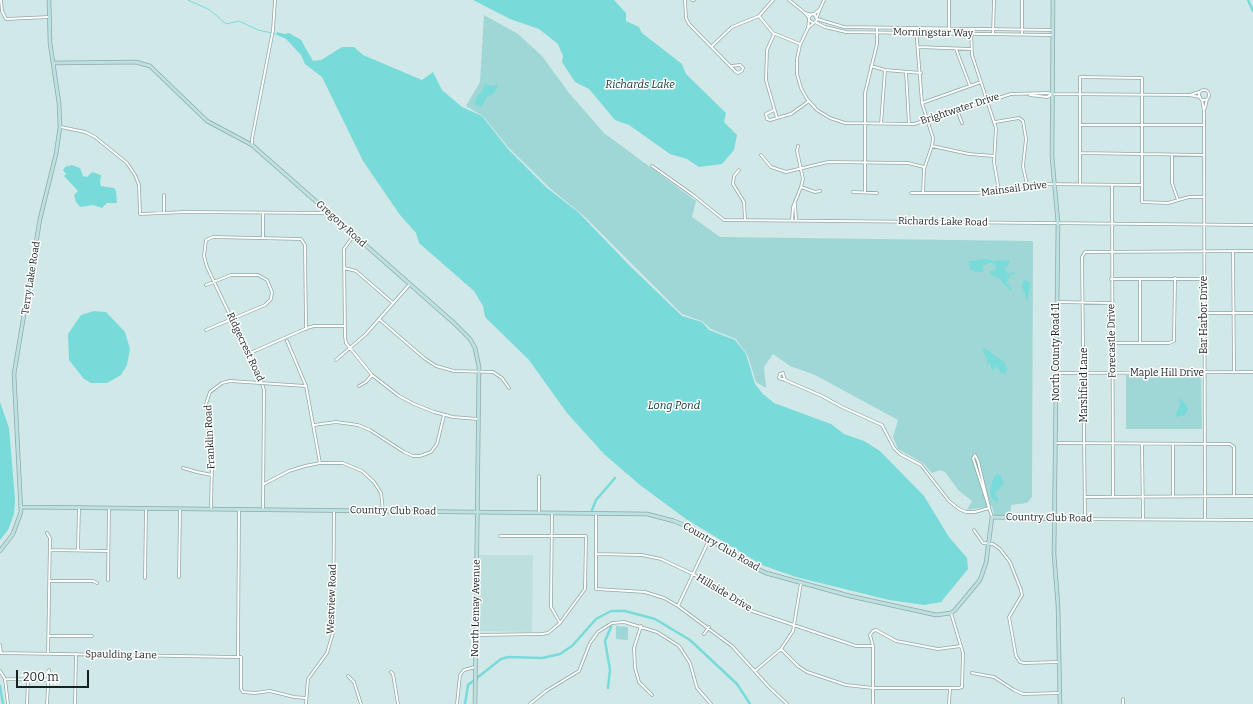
<!DOCTYPE html>
<html>
<head>
<meta charset="utf-8">
<style>
	body { margin:0 }
	#map { position:relative; width:1253px; height:704px; overflow:hidden; background:#d0e9e8; font-family:Bitter,serif }
	canvas { display:block }
	.scale { position:absolute; left:16px; top:670px; width:73px; height:18px; box-sizing:border-box; border:2px solid #192222; border-top:0; padding-left:5px; font-size:12px; line-height:14px; white-space:nowrap; color:#192222; -webkit-text-stroke:3px #fff; paint-order:stroke }
</style>
</head>
<body>
<div id="map">
<canvas width="1253" height="704"></canvas>
<div class="scale">200 m</div>
</div>
<script>
const g = document.querySelector('canvas').getContext('2d');
g.lineJoin = 'round';
function fill(path, color) { g.fillStyle = color; g.fill(path, 'evenodd'); }
const poly = rows => new Path2D(rows.map(r => 'M' + r).join(''));
function stroke(path, color, width, dash) { g.strokeStyle = color; g.lineWidth = width; g.lineCap = dash ? 'butt' : 'round'; g.setLineDash(dash || []); g.stroke(path); }
function drawText(font, color, halo, rows, align = 'center') {
  g.font = font + ' Bitter,serif'; g.lineWidth = 3; g.setLineDash([]); g.textBaseline = 'middle'; g.strokeStyle = halo; g.fillStyle = color; for (const [text, x, y, turn = 0] of rows) {
    g.save(); g.translate(x, y); g.rotate((+turn || 0) * Math.PI / 180); g.textAlign = isNaN(turn) ? turn : align; if (halo) g.strokeText(text, 0, 0); g.fillText(text, 0, 0); g.restore();
  }
}
fill(poly([
	[479,555,533,555,532,632,477,631]
]), '#bde0df');
fill(poly([
	[484,15,518,34,542,56,569,93,604,133,696,201,692,217,720,237,1033,241,1032,497,1027,503,1011,505,1011,515,994,515,992,506,967,510,972,501,959,491,945,472,940,470,932,473,923,463,898,449,893,437,898,420,815,375,790,366,773,354,764,367,766,388,756,382,748,356,736,339,711,329,702,321,682,314,585,217,551,189,508,147,483,116,466,106,480,82],
	[1126,375,1201,375,1202,429,1126,429],
	[616,626,628,627,628,640,616,639]
]), '#9fd6d6');
fill(poly([
	[473,0,614,0,626,13,626,21,639,27,642,33,682,64,686,74,726,113,724,122,737,135,734,150,722,164,699,167,687,159,670,154,629,125,615,120,589,89,575,82,562,62,563,56,558,44,539,29,510,19],
	[277,32,284,34,289,33,301,40,313,61,321,60,342,47,354,47,363,55,422,80,433,72,442,90,462,107,482,116,508,149,547,188,578,212,631,267,682,316,702,322,709,330,735,340,746,354,755,384,763,394,774,403,831,424,844,434,864,441,880,451,924,496,949,537,967,558,968,569,941,602,924,605,889,600,796,577,762,565,686,519,640,485,604,454,567,413,529,360,485,317,483,306,474,291,419,243,416,233,400,215,363,161,322,77,305,64,301,55,286,39,277,35],
	[485,84,492,86,497,84,498,86,494,93,485,99,482,107,476,105,475,102,478,95,482,92],
	[72,165,80,168,83,176,87,177,92,172,101,175,100,182,101,186,114,188,116,191,117,203,107,203,102,208,93,205,80,207,76,202,74,195,78,191,64,176,66,174,63,170,65,167],
	[985,259,993,261,1010,260,1007,267,1004,267,1008,274,1014,272,1015,273,1014,275,1010,274,1010,278,1006,277,1009,282,1006,282,1006,284,1009,284,1012,289,1009,290,1009,287,1006,287,1000,279,990,274,991,271,995,271,996,268,994,263,986,263,986,265,982,265,983,272,977,272,970,269,969,262,970,261],
	[1026,280,1030,283,1028,302,1022,287,1023,281],
	[94,311,106,312,125,332,130,349,127,365,121,375,107,383,91,383,84,379,69,360,68,334,81,315],
	[984,348,1004,362,1007,369,1005,374,1001,373,995,365,995,369,992,370,990,363,988,363,989,365,987,364,987,359,983,351],
	[1179,398,1186,404,1188,410,1184,415,1176,417,1175,416,1180,405],
	[0,402,9,428,15,499,14,514,8,530,0,540],
	[996,474,1001,476,1004,484,995,493,995,496,999,498,998,503,991,497,990,492,992,482]
]), '#79dada');
stroke(poly([
	[188,0,210,10,226,24,239,21,258,30,277,34]
]), '#79dada', 1);
stroke(poly([
	[1248,0,1253,11],
	[592,510,596,500,615,478],
	[0,686,3,704],
	[608,688,610,670,605,641,611,627],
	[465,704,468,685,501,659,508,657,542,658,560,654,572,646,596,619,611,611,625,611,655,619,690,640,737,684,750,704]
]), '#79dada', 2.5);
const street = poly([
	[1,0,2,11,6,19,49,17],
	[685,0,686,18,689,24,736,72,738,73,742,71,743,68,740,65,731,66],
	[692,0,694,0],
	[789,0,805,13],
	[820,9,824,0],
	[814,14,820,9,817,17],
	[759,16,773,33,800,44],
	[809,18,805,13,811,15],
	[817,19,844,27,1053,30],
	[809,20,808,28,817,20,815,15,812,14,809,17,809,20,813,23],
	[815,22,825,27,846,32,1052,35],
	[808,28,800,45,797,59,797,74,801,88,807,99,817,110,830,118,845,123,914,124,1011,94,1047,93,1053,94,1189,95,1200,97],
	[916,28,922,103,933,138,932,146,924,169,923,193],
	[949,29,949,0],
	[971,29,972,55,996,128,994,162,999,191],
	[774,34,767,50,766,80,777,118],
	[993,34,994,0],
	[1022,34,1022,0],
	[712,46,732,27,759,16,773,0],
	[918,47,971,49],
	[956,49,970,86],
	[871,66,885,70,921,73],
	[906,72,909,124],
	'1199 95a5 5 0 1 1 10 0a5 5 0 1 1-10 0Z',
	[1030,95,1047,97,1053,94],
	[1190,95,1199,92],
	[1202,100,1204,111,1205,519],
	[922,103,981,82],
	[1205,108,1207,99],
	[774,110,766,114,767,119,770,120,791,114,809,101],
	[957,110,962,123],
	[995,122,1019,118,1023,121,1026,139,1023,166,1027,185],
	[881,124,885,70],
	[1080,125,1204,125],
	[61,127,85,132,95,137,127,163,135,175,139,185,140,214,185,212,328,213],
	[252,145,252,139,273,30,275,0],
	[932,146,969,154,994,156],
	[1080,153,1204,155],
	[761,155,771,167,786,172,828,162,908,163,924,167],
	[1172,155,1172,183,1178,200],
	[652,166,693,195,724,220,1253,225],
	[739,170,734,176,733,184,744,202,745,220],
	[1080,184,1080,77,1142,78,1142,202,1168,203,1189,197,1204,197],
	[1112,185,1113,497],
	[801,187,815,192,820,191],
	[853,192,877,193],
	[865,192,865,93,877,44,877,28],
	[911,193,977,193,1037,184,1141,185],
	[164,195,164,212],
	[795,204,796,220],
	[792,220,793,207,801,187,803,179,797,151,798,146],
	[354,235,344,249,345,337,346,343,372,375,399,396,414,404,434,412,453,417,478,419],
	[263,237,263,213],
	[1233,251,1234,372],
	[344,268,356,271,393,303],
	[1111,279,1204,279],
	[1140,279,1140,343],
	[1057,302,1111,303],
	[1205,313,1253,313],
	[379,319,424,358,436,366,454,371,493,372,502,378,509,388],
	[206,330,265,305,271,299,272,292,267,280,258,275,231,275,206,285],
	[287,341,306,386,320,463],
	[1111,343,1169,343,1174,341,1175,278],
	[248,354,307,328,314,326,345,326],
	[336,360,366,334,410,284],
	[1056,373,1253,372],
	[785,380,779,378,780,374,783,373,785,380,822,396,842,407,882,425,894,448,900,454,921,465,949,501,959,509,966,512,975,512,989,508],
	[359,386,366,382,372,375],
	[314,425,336,422,358,425,370,430,404,452,413,456,420,456,431,452,437,444,444,415],
	[1055,443,1230,444,1234,447,1234,496],
	[1142,444,1143,519],
	[1173,444,1173,496],
	[975,455,973,458,992,517],
	[975,455,978,461,989,507],
	[183,468,197,472,212,475],
	[264,484,289,471,305,466,320,463,343,463,362,471,374,482,381,493,383,511],
	[1085,497,1253,496],
	[211,509,212,461,206,404,210,392,222,383,230,381,306,386],
	[263,510,264,390,260,378,207,267,204,256,206,240,213,237,301,239,305,245,306,329],
	[539,513,539,476],
	[552,513,551,607,560,623],
	[596,514,596,589,645,592,664,598,678,606,732,646,769,687,787,704],
	[1054,519,1253,520],
	[1085,519,1082,257,1085,252,1253,251],
	[974,530,983,543,993,544,1000,549,1010,562,1021,590,1022,595,1009,617,1016,656,1020,662,1024,663,1059,662],
	[47,533,50,538,48,654],
	[50,550,108,551],
	[78,550,79,507],
	[596,554,642,555,661,559,693,574,752,611,856,646,873,646],
	[179,577,180,509],
	[145,578,146,508],
	[108,580,109,508],
	[49,581,93,581,97,583],
	[678,606,709,540],
	[641,626,634,648,635,668,639,682,652,695],
	[704,634,709,627],
	[476,635,542,634,548,633,560,623,585,589,586,536,500,536],
	[48,636,92,636],
	[0,645,1,653],
	[781,649,798,666,807,672,846,685,873,688,959,688,962,687,963,653,951,613],
	[0,653,238,657,241,657,241,689,243,692,255,693,270,691,294,697,306,698],
	[238,656,239,509],
	[0,671,5,679,8,704],
	[755,671,781,649,793,631,801,583],
	[391,672,393,674,398,704],
	[972,673,994,677,1014,690,1023,694,1059,693],
	[348,676,354,682,361,704],
	[5,679,47,680],
	[1123,699,1123,704],
	[27,704,28,680],
	[47,704,49,670],
	[75,704,76,654],
	[306,704,308,679,327,653,333,633,334,511],
	[457,704,460,675,464,670,475,667],
	[530,704,546,691,579,671,590,643,598,632,612,623,624,622,657,632,679,646,690,663,697,688,711,704],
	[873,704,873,646,870,635,873,631,876,630,896,641,922,646,938,649,961,646],
	[949,704,950,689]
]);
const secondary = poly([
	[1053,0,1052,157,1058,223,1054,554,1058,606,1060,704],
	[53,63,136,62,150,66,207,121,252,145,454,323,470,339,475,348,479,367,475,704],
	[22,507,647,514,674,521,693,529,748,564,766,573,850,596,936,615,951,613,955,610,980,580,986,563,992,517,1054,519],
	[0,551,13,534,21,512,14,374,40,219,56,154,60,127,59,103,50,43,49,0]
]);
stroke(street, '#90a8a7', 3.5);
stroke(secondary, '#90a8a7', 4.5);
stroke(street, '#fff', 2);
stroke(secondary, '#bbe1e1', 3);
drawText('10px', '#192222', '#fff', [
	["Morningstar Way",933,33,1],
	["Brightwater Drive",960,109,-18],
	["Mainsail Drive",1014,189,-7],
	["Richards Lake Road",943,222,1],
	["Gregory Road",341,224,42],
	["Terry Lake Road",31,278,-81],
	["Bar Harbor Drive",1204,315,-90],
	["Forecastle Drive",1112,341,-91],
	["Ridgecrest Road",245,347,65],
	["North County Road 11",1056,352,-90],
	["Maple Hill Drive",1167,373],
	["Marshfield Lane",1084,385,-90],
	["Franklin Road",210,437,-93],
	["Country Club Road",393,511,1],
	["Country Club Road",1049,518,1],
	["Country Club Road",721,547,30],
	["Hillside Drive",724,593,31],
	["Westview Road",332,599,-88],
	["North Lemay Avenue",476,608,-89],
	["Spaulding Lane",121,655,1]
]);
drawText('italic 11px', '#063737', '#fff', [
	["Richards Lake",640,85],
	["Long Pond",674,406]
]);
</script>
</body>
</html>
